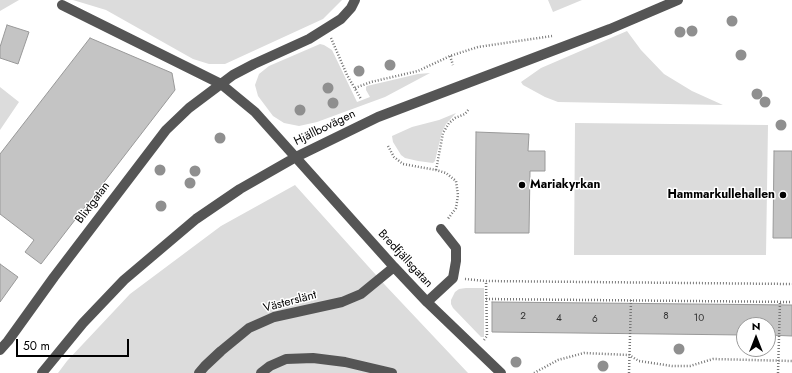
<!DOCTYPE html>
<html>
<head>
<meta charset="utf-8">
<style>
	body { margin:0 }
	#map { position:relative; width:792px; height:373px; overflow:hidden; background:#fff; font-family:Jost,sans-serif }
	canvas { display:block }
	.north { position:absolute; left:736px; top:317px; width:40px; height:40px; box-sizing:border-box; background:#fff; border:1px solid #999; border-radius:50%; rotate:0deg; font-size:11px; font-weight:700; line-height:16px; text-align:center; color:#000 }
	.north::after { content:''; display:block; margin:auto; width:14px; height:18px; background:#000; clip-path:polygon(50% 0,100% 100%,50% 72%,0 100%) }
	.scale { position:absolute; left:16px; top:339px; width:113px; height:18px; box-sizing:border-box; border:2px solid #000; border-top:0; padding-left:5px; font-size:12px; line-height:14px; white-space:nowrap; color:#000; -webkit-text-stroke:3px #fff; paint-order:stroke }
</style>
</head>
<body>
<div id="map">
<canvas width="792" height="373"></canvas>
<div class="north">N</div>
<div class="scale">50 m</div>
</div>
<script>
const g = document.querySelector('canvas').getContext('2d');
g.lineJoin = 'round';
function fill(path, color) { g.fillStyle = color; g.fill(path, 'evenodd'); }
const poly = rows => new Path2D(rows.map(r => 'M' + r).join(''));
function stroke(path, color, width, dash) { g.strokeStyle = color; g.lineWidth = width; g.lineCap = dash ? 'butt' : 'round'; g.setLineDash(dash || []); g.stroke(path); }
function drawText(font, color, halo, rows, align = 'center') {
  g.font = font + ' Jost,sans-serif'; g.lineWidth = 3; g.setLineDash([]); g.textBaseline = 'middle'; g.strokeStyle = halo; g.fillStyle = color; for (const [text, x, y, turn = 0] of rows) {
    g.save(); g.translate(x, y); g.rotate((+turn || 0) * Math.PI / 180); g.textAlign = isNaN(turn) ? turn : align; if (halo) g.strokeText(text, 0, 0); g.fillText(text, 0, 0); g.restore();
  }
}
fill(poly([
	[0,0,19,0,0,11],
	[73,0,342,0,323,19,225,64,209,64,193,59,106,10],
	[548,0,582,0,553,12],
	[627,31,641,50,664,74,692,91,723,105,558,102,545,97,523,85,521,82,541,68],
	[320,44,324,45,332,50,357,102,370,97,366,90,366,87,367,86,418,74,430,73,385,97,317,122,299,126,284,123,273,116,258,96,255,85,259,74,269,66],
	[0,87,19,102,0,130],
	[456,113,446,124,442,132,435,161,433,163,418,161,405,158,401,155,393,142,392,136,412,127,439,120],
	[575,123,768,125,766,255,574,255],
	[295,185,385,285,468,373,58,373,67,361,130,294,221,226],
	[466,288,484,288,484,337,481,337,453,308,451,304,451,300,455,292,459,289]
]), '#dcdcdc');
const building = poly([
	[7,25,29,32,18,64,0,58,0,47,7,25],
	[90,38,172,73,175,90,41,264,25,252,34,240,0,214,0,154,90,38],
	[476,132,529,134,528,151,545,151,545,171,530,171,529,233,475,233,476,132],
	[774,151,792,151,792,238,773,238,774,151],
	[0,264,18,277,0,302,0,264],
	[492,302,792,305,792,336,768,335,768,325,744,325,744,335,492,332,492,302]
]);
fill(building, '#c4c4c4');
stroke(building, '#999', 1);
stroke(poly([
	[331,38,347,75,361,99],
	[450,56,453,65],
	[355,88,371,82,418,71,450,56,478,47,552,36],
	[388,146,394,157,403,164,436,170,446,173,456,181,458,195,456,208,447,220],
	[436,170,443,133,449,123,455,118,465,114,469,109],
	[465,279,486,281,792,284],
	[486,299,792,302],
	[484,340,487,336,486,281],
	[534,373,558,360,584,353,629,355,639,361,672,366,690,366,713,359,792,361],
	[629,373,631,300],
	[778,373,780,302]
]), '#777', 2.5, [1, 2]);
stroke(poly([
	[62,5,221,84,255,112,394,267,427,302,501,373],
	[427,302,453,278,456,261,456,248,441,229],
	[0,350,8,341,54,277,166,130,189,108,233,75,254,64,309,39,341,19,351,8,355,0],
	[42,373,83,323,124,280,196,219,240,189,296,157,378,117,610,29,678,0],
	[199,373,205,366,221,351,249,328,274,317,342,302,361,294,394,267],
	[261,373,270,366,286,359,313,358,345,362,392,373]
]), '#555', 10);
g.fillStyle = '#8f8f8f';
for (const [x, y] of [
	[732,21],
	[692,31],
	[680,32],
	[741,55],
	[390,65],
	[359,71],
	[328,88],
	[757,94],
	[765,102],
	[333,103],
	[300,110],
	[781,125],
	[220,138],
	[160,170],
	[195,171],
	[190,183],
	[161,206],
	[679,349],
	[516,362],
	[603,366]
]) { g.beginPath(); g.arc(x, y, 5.5, 0, 2 * Math.PI); g.fill(); }
for (const [x, y, r, color] of [
	[522,185,4,"#000"],
	[783,195,4,"#000"]
]) { const dot = new Path2D(); dot.arc(x, y, r, 0, 2 * Math.PI); g.fillStyle = color; g.fill(dot); stroke(dot, '#fff', 1.5); }
drawText('10px', '#313131', null, [
	["2",523,317],
	["8",666,317],
	["4",559,319],
	["10",699,319],
	["6",595,320]
]);
drawText('12px', '#000', '#fff', [
	["Hjällbovägen",325,128,-26],
	["Blixtgatan",93,203,-53],
	["Bredfjällsgatan",405,259,47],
	["Västerslänt",290,302,-15]
]);
drawText('bold 12px', '#000', '#fff', [
	["Mariakyrkan",530,185],
	["Hammarkullehallen",775,195,"right"]
], 'left');
</script>
</body>
</html>
